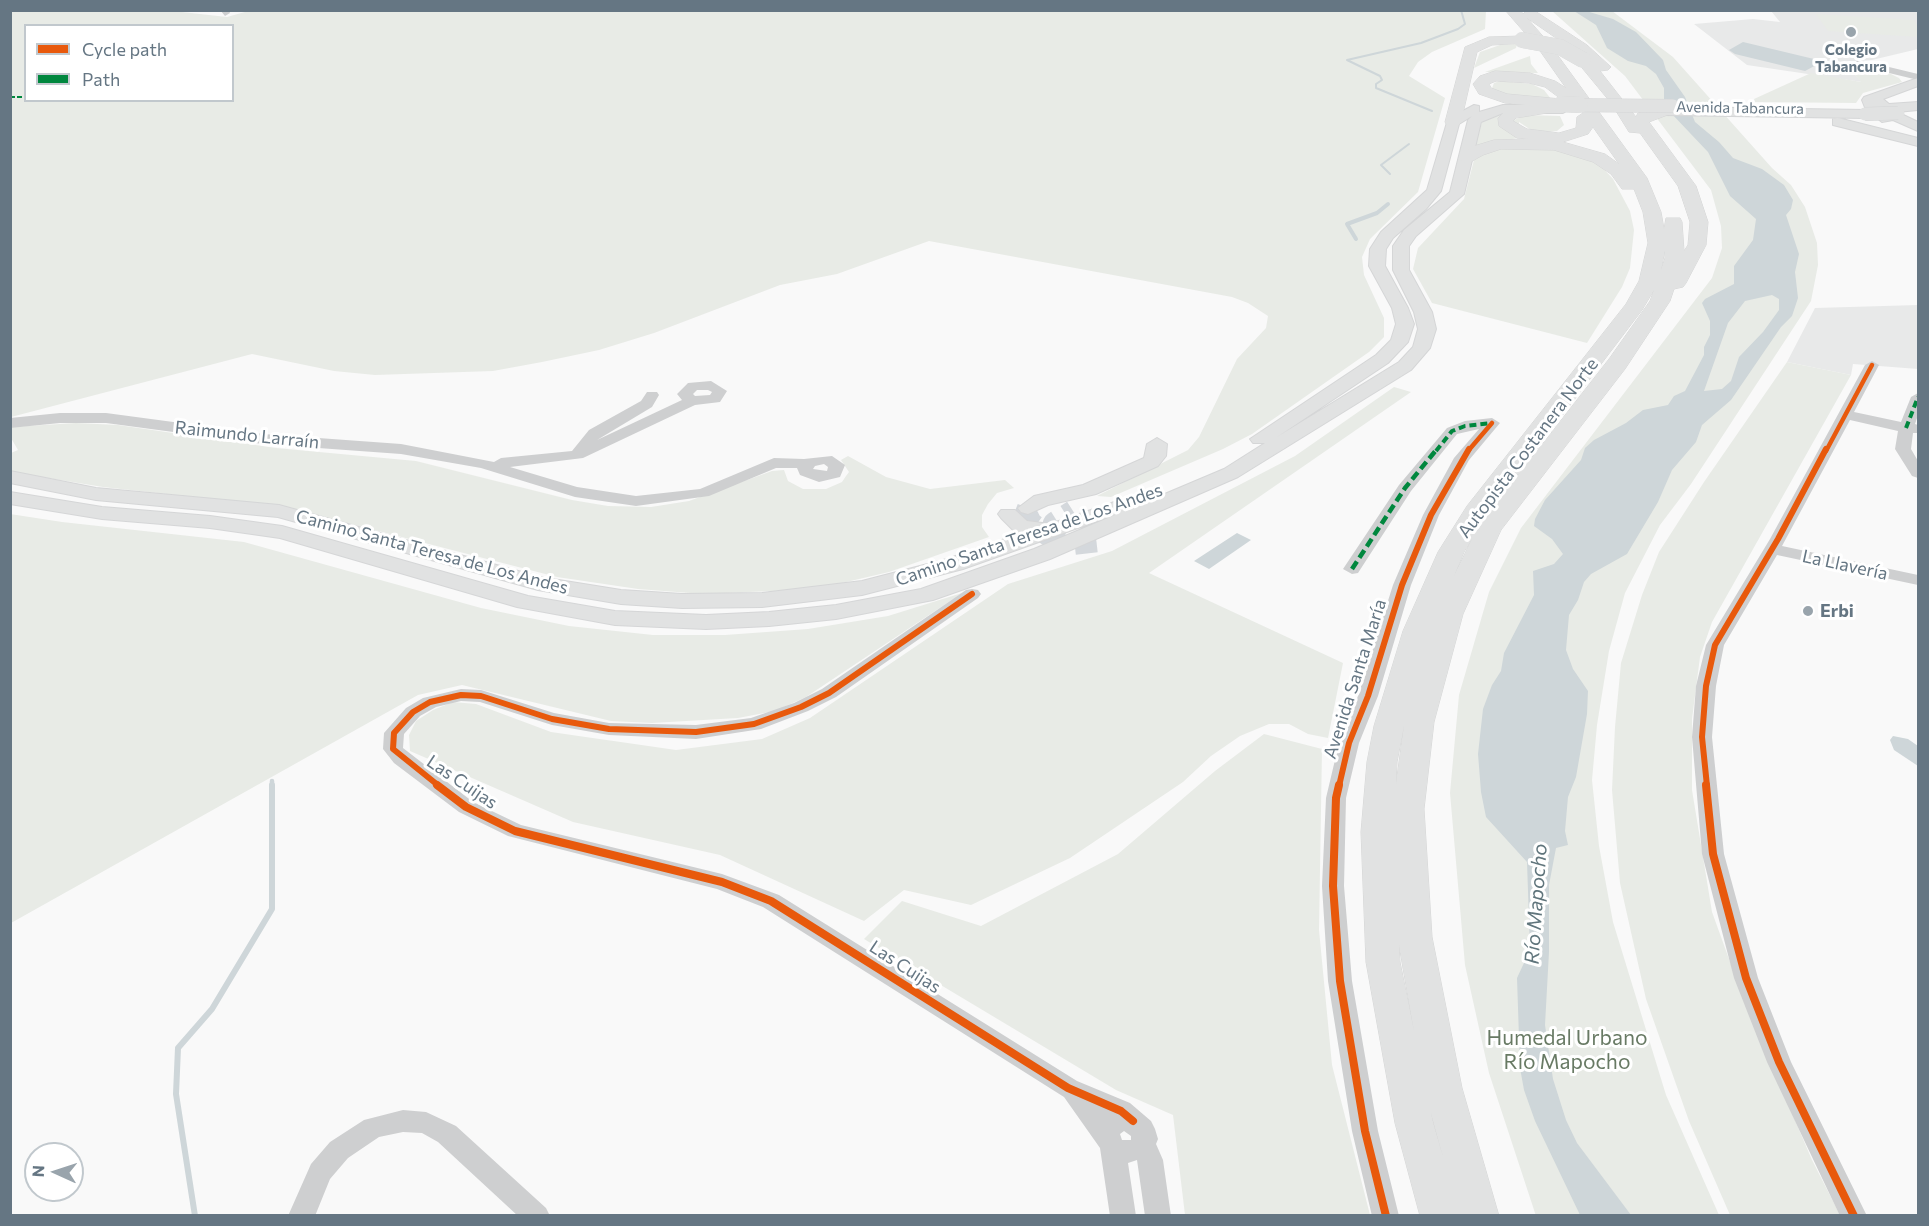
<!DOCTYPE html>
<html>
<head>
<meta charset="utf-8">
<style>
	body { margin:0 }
	#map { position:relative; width:1929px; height:1226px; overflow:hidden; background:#f9f9f9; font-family:Commissioner,sans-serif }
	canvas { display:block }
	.frame { position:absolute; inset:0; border:12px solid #657683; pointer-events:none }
	.legend { position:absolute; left:24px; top:24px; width:210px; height:78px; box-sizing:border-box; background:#fff; border:2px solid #c1c8cd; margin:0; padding:8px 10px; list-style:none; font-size:18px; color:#657683 }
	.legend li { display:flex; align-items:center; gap:12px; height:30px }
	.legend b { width:30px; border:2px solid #c1c8cd }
	.north { position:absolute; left:24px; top:1142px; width:60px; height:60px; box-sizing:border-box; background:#fff; border:2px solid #c1c8cd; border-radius:50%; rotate:273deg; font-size:16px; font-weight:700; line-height:24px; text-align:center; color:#657683 }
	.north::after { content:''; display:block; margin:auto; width:21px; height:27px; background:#99a4ac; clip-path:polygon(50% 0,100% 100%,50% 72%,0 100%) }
</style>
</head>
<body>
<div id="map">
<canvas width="1929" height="1226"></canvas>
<div class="frame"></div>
<ul class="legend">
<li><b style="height:8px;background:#e8590c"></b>Cycle path</li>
<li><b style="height:8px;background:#00873e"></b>Path</li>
</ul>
<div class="north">N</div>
</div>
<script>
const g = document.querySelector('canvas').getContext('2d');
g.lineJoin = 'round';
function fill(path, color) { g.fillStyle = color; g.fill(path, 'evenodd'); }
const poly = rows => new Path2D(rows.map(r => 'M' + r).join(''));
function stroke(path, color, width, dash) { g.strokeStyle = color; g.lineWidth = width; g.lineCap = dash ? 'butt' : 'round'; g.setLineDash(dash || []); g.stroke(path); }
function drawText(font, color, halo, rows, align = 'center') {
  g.font = font + ' Commissioner,sans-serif'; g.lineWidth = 6; g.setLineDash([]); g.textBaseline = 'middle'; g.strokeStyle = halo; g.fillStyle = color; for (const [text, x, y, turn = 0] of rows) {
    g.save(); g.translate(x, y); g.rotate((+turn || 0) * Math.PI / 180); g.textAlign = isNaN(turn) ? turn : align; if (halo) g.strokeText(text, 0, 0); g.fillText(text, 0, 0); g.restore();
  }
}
fill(poly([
	[1771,11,1918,11,1918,49,1872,60,1842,62,1862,82,1747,65,1694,24,1753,19,1780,22],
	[1918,305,1918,369,1853,364,1851,375,1787,362,1815,308]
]), '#e8e9e9');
fill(poly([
	[164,10,227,17,252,10,1486,11,1485,29,1432,52,1418,62,1409,76,1445,98,1418,192,1370,239,1362,257,1364,275,1384,318,1384,337,1369,352,1252,434,1223,449,1111,497,1097,496,1188,450,1199,437,1237,359,1266,328,1268,316,1248,303,1232,297,929,241,837,274,780,285,654,333,599,350,542,362,493,371,375,375,334,371,252,354,11,417,11,11],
	[26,26,232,26,232,100,26,100],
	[1552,11,1612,11,1673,57,1772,168,1791,185,1805,207,1817,243,1818,265,1811,301,1691,484,1660,525,1625,593,1609,651,1597,725,1592,780,1599,846,1613,922,1666,1095,1719,1215,1536,1216,1489,1073,1465,965,1450,793,1459,695,1489,592,1521,528,1712,278,1722,248,1721,226,1711,190,1625,76],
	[1816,14,1914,20,1918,27,1918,37,1828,31],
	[1517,44,1516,48,1474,68,1480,52,1500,45],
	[1530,56,1531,64,1538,73,1485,72],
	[1847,66,1887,72,1899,78,1902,82,1863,93,1856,103,1755,102,1754,99,1811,73,1861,82],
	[1500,81,1532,84,1544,90,1551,99,1515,98,1491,91,1494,83],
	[1503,112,1518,138,1474,146,1482,122,1485,117],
	[1527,115,1560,116,1564,125,1557,131,1547,132,1531,130,1519,122,1519,124,1535,135,1511,121],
	[1533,144,1585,156,1602,167,1613,179,1630,211,1634,230,1630,268,1622,287,1587,343,1432,303,1413,269,1418,248,1464,199,1474,160,1491,148],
	[1787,362,1851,375,1712,622,1700,657,1692,719,1692,790,1712,912,1746,1006,1812,1160,1840,1215,1730,1215,1689,1121,1646,999,1620,883,1612,790,1615,727,1621,663,1642,595,1659,552,1704,482],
	[1394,387,1411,392,1149,573,1343,663,1328,738,1308,734,1289,724,1269,724,1240,736,1211,756,1183,782,1070,858,971,905,904,890,864,921,720,855,573,822,410,751,409,735,416,721,433,710,453,702,476,704,551,732,676,750,762,739,810,718,1008,584,1112,551,1295,456],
	[76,423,118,425,276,448,416,461,572,500,608,506,651,507,689,501,772,471,784,470,788,481,803,489,826,489,842,482,846,476,849,472,841,460,848,456,886,477,930,489,1005,480,1014,488,997,493,988,504,982,515,982,527,989,537,889,572,842,583,796,590,703,594,638,589,557,577,285,507,103,487,11,472,11,453,18,450,11,438,11,427],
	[10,514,62,522,244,542,481,608,569,626,653,635,725,635,808,629,888,616,962,593,806,697,775,711,738,718,652,723,611,721,462,685,418,695,11,923],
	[1264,734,1322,749,1319,930,1332,1065,1370,1215,1185,1215,1173,1115,1116,1090,864,939,902,901,981,926,1118,854,1215,771]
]), '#e8ebe6');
fill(poly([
	[1574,11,1586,11,1613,19,1636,32,1663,60,1666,70,1685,97,1695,122,1719,142,1733,158,1762,169,1784,185,1793,200,1791,209,1786,215,1799,254,1795,272,1798,298,1792,316,1781,327,1731,400,1702,425,1696,442,1672,470,1658,502,1627,554,1591,574,1584,582,1578,600,1569,615,1566,650,1573,669,1588,691,1587,714,1576,777,1568,797,1565,831,1568,845,1556,848,1549,885,1549,952,1545,1025,1553,1079,1566,1120,1577,1143,1631,1215,1580,1215,1535,1121,1524,1090,1520,1068,1517,978,1530,950,1527,862,1486,817,1481,792,1478,754,1483,709,1492,685,1501,671,1504,653,1534,595,1533,571,1554,564,1563,554,1552,539,1534,526,1535,519,1545,500,1581,460,1585,448,1594,440,1626,423,1643,410,1668,405,1674,396,1685,391,1704,355,1704,347,1710,335,1710,321,1702,303,1705,299,1734,284,1734,266,1753,240,1756,219,1730,196,1708,152,1671,113,1664,102,1664,88,1656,74,1646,66,1628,61,1607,48,1596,25],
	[1772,295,1779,299,1779,310,1763,332,1739,357,1731,381,1722,389,1704,391,1728,323,1745,301],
	[1743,42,1814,59,1820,63,1805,71,1735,54,1729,50],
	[1237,533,1251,540,1209,569,1194,561],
	[1893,736,1908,739,1918,746,1918,766,1894,750,1890,740]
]), '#ced6d9');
stroke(poly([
	[1432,111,1376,88,1376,84,1382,80,1380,76,1347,60,1421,43,1458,29,1465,24,1461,10],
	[1390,174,1381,165,1409,144]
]), '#ced6d9', 2);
stroke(poly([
	[1356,239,1347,224,1377,213,1388,204]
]), '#ced6d9', 4);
stroke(poly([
	[272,781,272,786]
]), '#ced6d9', 4.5);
stroke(poly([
	[195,1216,176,1094,178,1048,212,1009,272,909,272,785]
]), '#ced6d9', 6);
stroke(poly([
	[1028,508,1026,513,1031,523,1055,540,1073,544,1099,541],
	[1055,540,1051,532,1054,523,1073,511]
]), '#d4d8dc', 22, [22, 11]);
const major = poly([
	[1918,78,1918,86,1883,99,1889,104,1918,102,1918,110,1897,112,1918,122,1918,131,1893,120,1882,122,1872,114,1865,118,1664,115,1657,111,1664,107,1866,110,1862,100,1864,97,1918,78],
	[1474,105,1479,106,1479,112,1503,105,1563,105,1570,109,1563,113,1503,113,1481,122,1464,194,1416,236,1409,246,1409,270,1432,312,1436,329,1430,348,1411,370,1238,477,1050,559,933,600,836,619,769,626,706,629,615,625,517,607,280,538,210,528,102,519,10,504,10,492,102,507,210,516,282,526,528,596,615,611,706,615,769,612,836,605,921,589,1034,549,1120,513,963,569,862,595,762,607,682,608,621,604,538,590,278,517,96,500,10,483,10,471,96,488,279,505,540,577,621,590,682,594,762,593,862,581,947,559,1022,533,1014,531,1001,518,998,514,1001,510,1015,510,1027,521,1050,524,1126,498,1133,500,1136,504,1134,507,1224,469,1265,443,1253,443,1250,439,1376,355,1391,340,1396,324,1392,308,1369,266,1370,249,1381,232,1427,190,1448,119,1474,105],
	[1472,116,1468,120,1450,192,1404,230,1393,246,1393,270,1414,312,1418,329,1413,347,1399,362,1277,437,1388,363,1408,342,1414,324,1408,308,1385,266,1386,249,1393,238,1426,209,1441,191,1459,124,1472,116],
	[1838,118,1918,138,1918,146,1833,125,1833,119,1838,118],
	[1157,438,1167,444,1166,456,1158,466,1096,494,1048,505,1028,514,1021,512,1018,508,1034,496,1083,485,1144,458,1147,444,1157,438]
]);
const highway = poly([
	[1505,10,1520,10,1523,14,1527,10,1535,11,1587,45,1611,67,1608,70,1600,71,1636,117,1638,113,1664,106,1670,108,1672,111,1670,114,1649,122,1696,186,1708,222,1706,245,1686,283,1683,287,1674,289,1670,301,1625,369,1501,530,1463,614,1434,722,1424,809,1432,937,1462,1088,1499,1216,1420,1216,1395,1123,1366,962,1361,832,1367,762,1374,726,1403,631,1438,552,1467,506,1626,304,1639,281,1648,243,1643,212,1634,189,1622,189,1611,174,1593,162,1554,150,1501,149,1483,155,1467,164,1458,159,1471,147,1494,140,1528,139,1517,138,1499,126,1498,118,1505,111,1535,106,1505,103,1479,94,1473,84,1480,76,1495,71,1530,73,1555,81,1566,88,1538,48,1505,10],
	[1527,18,1582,56,1576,60,1578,63,1611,103,1629,132,1640,133,1678,186,1690,222,1688,245,1684,251,1682,222,1680,218,1666,218,1664,229,1661,212,1647,178,1548,42,1527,18],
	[1496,81,1529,83,1545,87,1561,99,1507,94,1491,88,1489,84,1496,81],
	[1569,104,1578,105,1583,113,1577,117,1576,128,1559,133,1527,129,1513,121,1516,118,1547,113,1547,107,1561,109,1569,104],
	[1593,127,1619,164,1605,154,1563,142,1588,134,1593,127],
	[1665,250,1665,258,1661,270,1665,250],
	[1654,290,1650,301,1609,359,1483,520,1642,310,1654,290],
	[1472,539,1454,576,1464,552,1472,539],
	[1404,726,1396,784,1397,762,1404,726],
	[1399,945,1414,1031,1400,962,1399,945],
	[1431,1113,1443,1157,1433,1123,1431,1113],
	[1522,36,1527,37,1529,40,1527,43,1492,45,1477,52,1461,122,1459,125,1447,125,1445,122,1465,47,1489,37,1522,36]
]);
stroke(major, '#d5d6d7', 2);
stroke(highway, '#d5d6d6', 1);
fill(poly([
	[220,10,229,10,230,13,225,16,220,10],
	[1860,60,1918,74,1918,80,1856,65,1856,61,1860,60],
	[1872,361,1879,365,1854,412,1901,422,1911,397,1918,393,1918,415,1915,424,1918,425,1918,433,1913,433,1911,449,1918,461,1918,478,1912,476,1895,449,1898,431,1850,420,1782,546,1918,575,1918,585,1777,555,1724,645,1716,686,1712,737,1724,854,1758,978,1791,1062,1867,1216,1840,1216,1767,1062,1734,978,1702,854,1692,737,1696,686,1706,645,1770,539,1865,365,1872,361],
	[711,381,727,391,720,402,695,405,583,458,510,467,577,487,636,496,700,489,774,458,804,459,832,456,845,465,840,477,819,482,800,475,797,468,776,468,709,496,636,506,575,497,481,468,401,454,263,444,106,423,60,423,10,428,10,418,60,413,106,413,263,434,401,444,494,462,501,458,572,451,589,430,641,401,647,392,657,392,659,395,652,407,597,440,682,400,677,394,688,383,711,381],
	[697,390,708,390,712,392,710,395,695,396,693,394,697,390],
	[824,464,828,467,827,471,813,469,815,466,824,464],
	[1492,418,1500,423,1469,460,1439,515,1411,585,1378,696,1359,743,1346,798,1344,886,1352,981,1378,1131,1399,1216,1372,1216,1352,1131,1328,981,1322,886,1326,798,1339,743,1358,696,1393,585,1423,515,1454,458,1479,429,1457,434,1411,491,1358,573,1352,574,1343,569,1399,485,1447,428,1465,421,1492,418],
	[972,589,978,590,981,594,978,598,836,697,808,711,761,729,696,739,609,735,552,725,480,702,461,701,436,707,420,716,404,734,403,748,473,802,521,825,722,874,779,895,1077,1081,1130,1103,1151,1121,1155,1129,1158,1139,1156,1144,1163,1160,1171,1216,1145,1216,1137,1160,1128,1163,1136,1216,1110,1216,1100,1148,1064,1097,763,907,717,889,508,836,459,812,394,763,383,749,384,733,406,708,423,698,461,689,481,690,554,713,609,723,696,725,751,718,794,703,822,689,966,590,972,589],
	[1124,1131,1131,1136,1131,1140,1122,1140,1120,1134,1124,1131],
	[403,1110,426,1112,456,1126,546,1208,550,1216,518,1216,438,1142,422,1133,403,1132,379,1137,348,1158,330,1179,315,1216,288,1216,311,1164,330,1142,364,1120,403,1110]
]), '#cecfd0');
fill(major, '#e1e2e2');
fill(highway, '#e1e2e2');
const majorBridge = poly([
	[1562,105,1673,106],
	[1865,114,1898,113]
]);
const highwayBridge = poly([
	[1522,40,1560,47,1583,60],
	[1561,104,1580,105]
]);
stroke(majorBridge, '#d5d6d7', 14, []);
stroke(highwayBridge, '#d5d6d6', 16, []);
stroke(majorBridge, '#e1e2e2', 13);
stroke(highwayBridge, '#e1e2e2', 16);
stroke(poly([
	[10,97,26,97]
]), '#00873e', 2, [5, 2]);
stroke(poly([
	[1906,428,1918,397],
	[1436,451,1452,431,1465,426,1492,423]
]), '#00873e', 4, [7, 4]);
stroke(poly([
	[1352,569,1405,488,1437,449]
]), '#00873e', 4.5, [9, 4.5]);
stroke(poly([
	[1468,451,1492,423],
	[1826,451,1872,365]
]), '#e8590c', 4.5);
stroke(poly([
	[439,786,393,749,394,733,413,712,430,702,461,695,481,696,552,719,609,729,696,732,754,724,801,707,829,693,972,594],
	[1339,786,1349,743,1368,696,1402,585,1431,515,1469,449],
	[1707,786,1702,737,1706,686,1715,645,1778,539,1826,449]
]), '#e8590c', 6);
stroke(poly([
	[437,785,466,807,515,831,722,882,771,901,1068,1088,1121,1111,1133,1121],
	[1339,785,1336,798,1333,886,1340,981,1365,1131,1386,1216],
	[1706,785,1713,854,1746,978,1779,1062,1854,1216]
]), '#e8590c', 8);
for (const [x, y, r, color] of [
	[1851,32,6,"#99a4ac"],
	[1808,611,6,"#99a4ac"]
]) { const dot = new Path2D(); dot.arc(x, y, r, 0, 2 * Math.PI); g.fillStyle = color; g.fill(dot); stroke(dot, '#fff', 2); }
drawText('bold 15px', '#657683', '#fff', [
	["Colegio",1851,50],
	["Tabancura",1851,67]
]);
drawText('15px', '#657683', '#fff', [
	["Avenida Tabancura",1740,108,1]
]);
drawText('18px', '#657683', '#fff', [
	["Raimundo Larraín",247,435,6],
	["Autopista Costanera Norte",1528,448,-53],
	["Camino Santa Teresa de Los Andes",1029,535,-19],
	["Camino Santa Teresa de Los Andes",432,552,15],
	["La Llavería",1845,565,12],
	["Avenida Santa María",1355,679,-72],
	["Las Cuijas",462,782,34],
	["Las Cuijas",905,967,33]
]);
drawText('bold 18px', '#657683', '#fff', [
	["Erbi",1820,611]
], 'left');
drawText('italic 20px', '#60757c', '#fff', [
	["Río Mapocho",1536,904,-86]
]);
drawText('21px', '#687a64', '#fff', [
	["Humedal Urbano",1567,1038],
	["Río Mapocho",1567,1062]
]);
</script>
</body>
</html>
